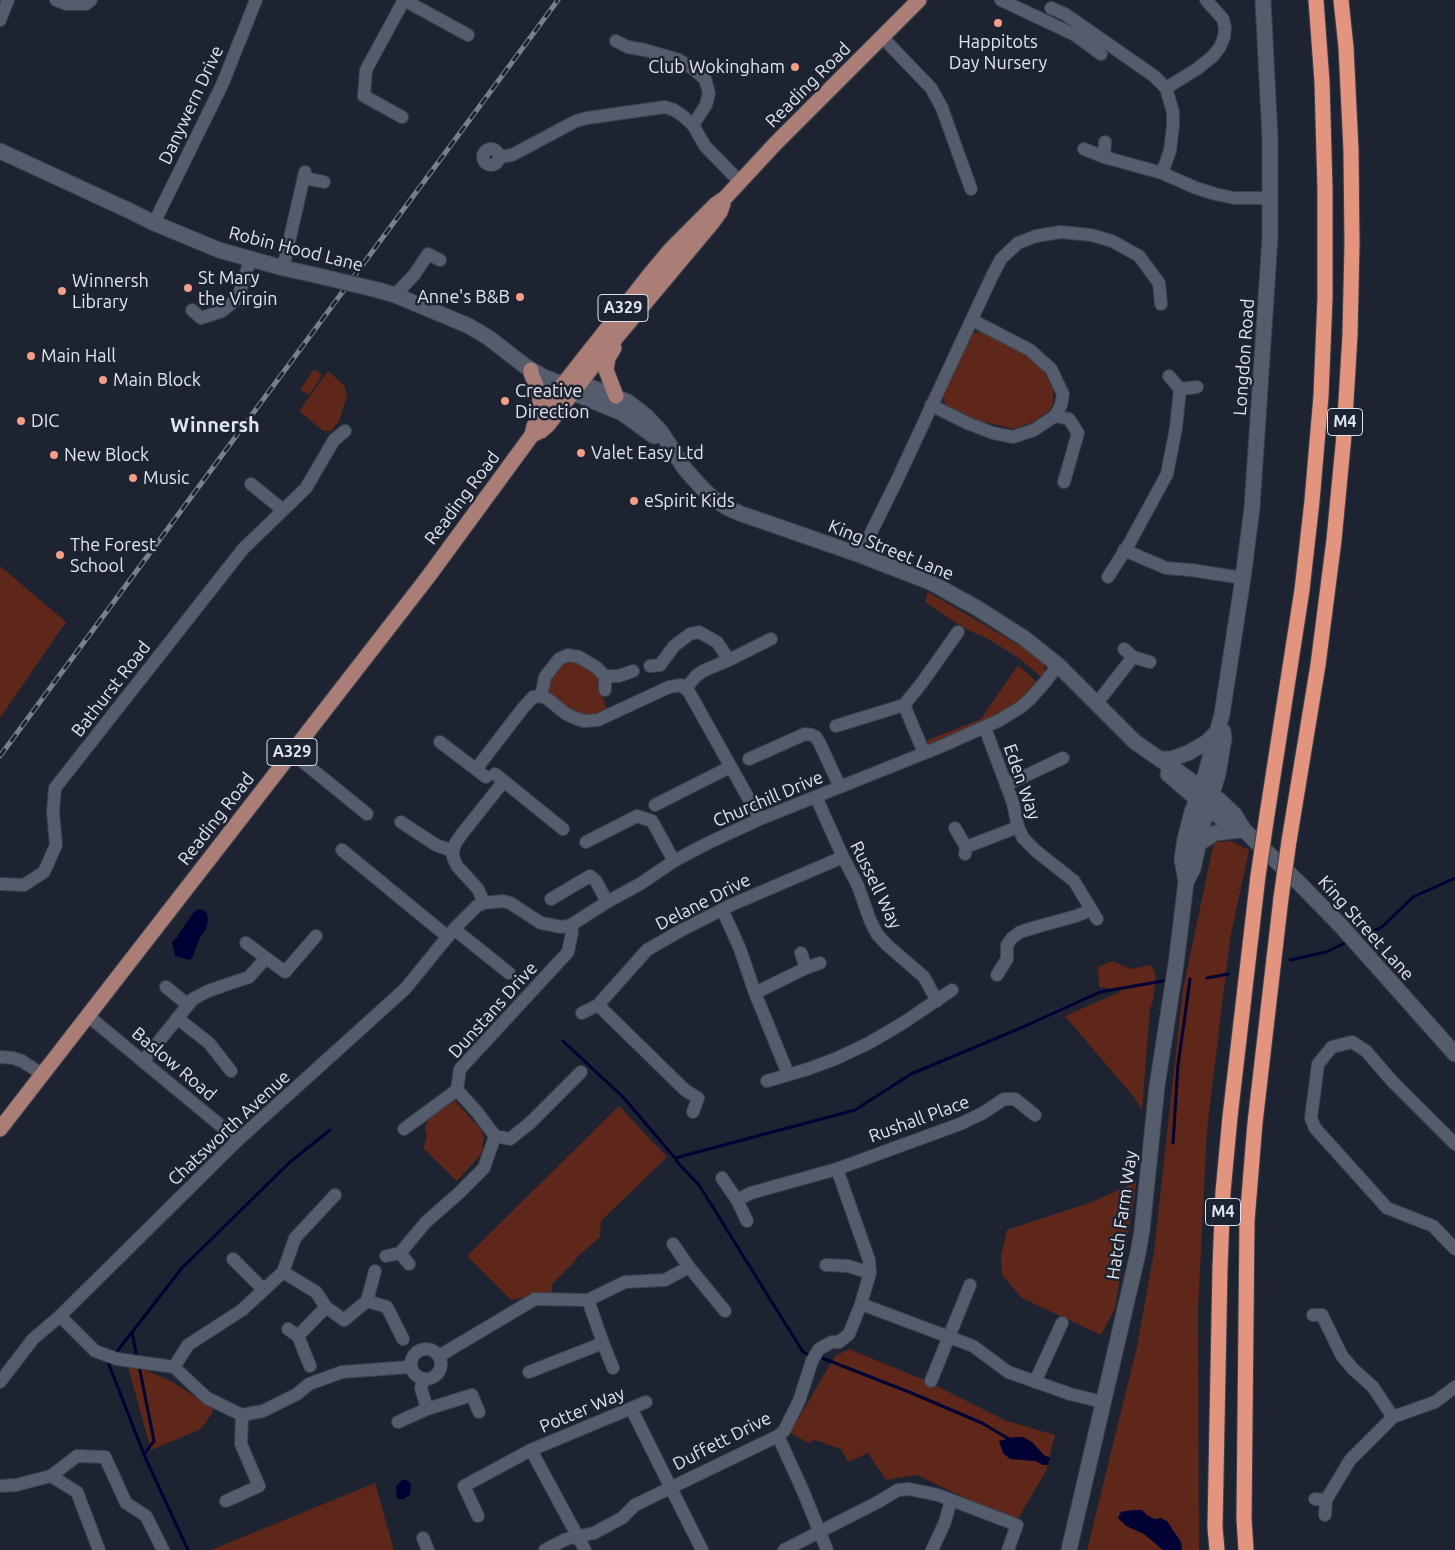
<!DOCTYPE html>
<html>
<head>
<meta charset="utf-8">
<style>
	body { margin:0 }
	canvas { display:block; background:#1d2331 }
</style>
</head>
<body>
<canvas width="1455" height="1550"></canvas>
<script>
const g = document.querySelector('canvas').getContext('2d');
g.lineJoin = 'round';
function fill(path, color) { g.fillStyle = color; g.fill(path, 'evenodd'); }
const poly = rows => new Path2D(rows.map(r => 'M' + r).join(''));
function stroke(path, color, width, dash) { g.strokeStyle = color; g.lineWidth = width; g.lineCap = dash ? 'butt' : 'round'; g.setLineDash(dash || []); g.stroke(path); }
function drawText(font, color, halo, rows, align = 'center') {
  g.font = font + ' Ubuntu,sans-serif'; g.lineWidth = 5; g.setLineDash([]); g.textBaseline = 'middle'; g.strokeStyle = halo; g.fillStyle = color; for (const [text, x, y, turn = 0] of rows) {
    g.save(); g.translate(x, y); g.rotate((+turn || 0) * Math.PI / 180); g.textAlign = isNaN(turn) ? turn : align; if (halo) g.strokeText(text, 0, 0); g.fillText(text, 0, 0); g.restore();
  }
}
fill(poly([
	[987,331,1026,352,1042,368,1053,389,1053,404,1049,411,1033,422,1014,429,972,419,946,406,941,391,969,334],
	[314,369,322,375,309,395,300,390],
	[328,371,344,385,347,396,339,421,331,431,323,431,299,411],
	[0,566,66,622,0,718],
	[928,592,1031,652,1045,664,1044,675,1041,677,1020,659,990,640,964,628,925,602],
	[565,660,576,660,597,675,601,685,600,695,603,697,608,712,589,717,573,712,550,694,548,688,548,682],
	[1018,665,1038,683,1020,703,981,724,929,744,926,744,923,742,981,719],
	[1231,841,1249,850,1230,939,1207,1130,1198,1309,1199,1550,1087,1550,1137,1347,1154,1252,1183,989,1214,842],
	[1113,961,1130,969,1152,965,1156,977,1152,1006,1150,1007,1142,1110,1134,1097,1065,1016,1122,991,1099,987,1098,967],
	[454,1100,480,1128,484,1137,482,1153,457,1181,423,1148,427,1137,425,1128,428,1119],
	[619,1106,667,1157,601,1221,600,1237,578,1256,573,1263,552,1284,552,1292,511,1300,467,1256],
	[1136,1182,1134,1199,1115,1308,1101,1335,1022,1298,1002,1275,1001,1256,1007,1230,1092,1202],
	[849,1349,929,1382,1007,1421,1055,1435,1046,1471,1016,1522,917,1475,886,1480,868,1453,848,1462,841,1449,814,1440,809,1443,790,1433,835,1356],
	[128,1367,148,1371,171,1381,214,1409,205,1424,199,1430,151,1450],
	[375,1483,394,1550,211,1550]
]), '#5e2719');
fill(poly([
	[198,909,204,910,207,913,208,920,206,929,200,937,193,957,190,960,175,956,172,942,177,937,193,913],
	[1014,1437,1023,1437,1032,1442,1044,1455,1050,1458,1048,1465,1043,1465,1035,1461,1010,1459,1003,1453,999,1441],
	[402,1480,407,1480,411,1484,410,1495,404,1499,397,1499,396,1486],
	[1133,1510,1142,1510,1147,1515,1154,1519,1161,1518,1167,1521,1181,1542,1182,1550,1163,1550,1144,1534,1126,1526,1118,1518,1121,1512]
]), '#010034');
stroke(poly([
	[1362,936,1382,927,1413,897,1455,878],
	[1290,960,1326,952,1345,943],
	[1207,978,1228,974],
	[563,1041,623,1097,675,1158,679,1164,699,1185,803,1352,807,1354],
	[1173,1143,1178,1065,1190,979],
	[675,1158,855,1110,911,1074,1023,1027,1100,992,1163,981],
	[132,1332,137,1358],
	[115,1354,182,1268,290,1162,330,1130],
	[822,1358,909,1392,982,1423,1009,1439],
	[109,1361,108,1362,145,1457,188,1550],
	[139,1366,154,1441,144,1454]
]), '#010034', 3);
const street = poly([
	[56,0,66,4,86,4,91,0],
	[404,0,468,35],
	[1001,0,1075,35,1101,54],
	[1051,8,1065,14,1154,76,1166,88,1173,112,1173,125,1170,151,1162,173],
	[0,20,8,0],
	[882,37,931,88,942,108,971,189],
	[616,41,628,47,645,50,679,60,692,68,705,79,709,93,706,105,693,125],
	[1166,88,1197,69,1213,56,1220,47,1224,37,1225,28,1223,19,1206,0],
	[402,117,364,96,366,70,404,0],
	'483 157a8 8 0 1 1 16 0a8 8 0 1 1-16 0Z',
	[1084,149,1104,157,1162,173,1196,188,1215,194,1234,198,1270,198],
	[499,157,512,155,576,121,587,118,665,107,674,110,683,116,693,125,705,146,739,181],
	[1104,157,1105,142],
	[304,178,324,182],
	[154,223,222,85,256,0],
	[283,268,305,172],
	[395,295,414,275,428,254,440,260],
	[192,310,201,318,222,311,238,298,250,260],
	[1169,376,1180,389,1197,387],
	[931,405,967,423,993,433,1013,437,1034,430,1055,416,1061,405,1063,394,1051,369,1030,350,972,320],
	[1055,416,1069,419,1078,433,1064,482],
	[251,484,283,510],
	[1124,550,1166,568,1191,570,1243,578],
	[860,555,899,476,992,276,1001,259,1018,243,1036,236,1061,232,1091,235,1112,241,1139,256,1159,283,1161,304],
	[1108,577,1129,544,1167,474,1176,428,1180,389],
	[1124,649,1133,657,1150,662],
	[650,666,660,665,674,646,690,634,699,632,717,642,729,660],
	[605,676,605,690],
	[686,688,696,676,703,671,729,660,771,639],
	[541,696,545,677,559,659,568,655,579,657,596,667,605,676,619,676,633,671],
	[1097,703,1133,657],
	[904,705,924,753],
	[836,726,904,705,921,684,958,632],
	[985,728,1013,803,1018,827,1023,838,1036,851,1074,881,1097,919],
	[440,742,486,777],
	[291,752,367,814],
	[749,759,805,734,812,735,816,737,820,744,840,787],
	[476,769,523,708,533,697,541,696,549,700,566,714,575,718,584,721,598,720,669,687,681,685,689,692,760,819],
	[495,774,563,829],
	[1006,785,1063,758],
	[816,797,843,857,858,886,870,920,877,934,887,945,924,977,937,1001],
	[655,805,730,767],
	[401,822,436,845,453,851],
	[955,828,966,847,965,854],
	[586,842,637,816,652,821,674,861],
	[966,847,1018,827],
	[342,850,448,937],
	[0,884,24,885,44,872,56,845,53,812,55,788,243,549,306,488,334,440,345,431],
	[551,899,590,876,596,881,607,902],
	[484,903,478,889,457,866,453,857,453,851,455,844,461,835,504,781],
	[722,909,740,949,755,993,788,1074],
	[454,929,509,973],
	[246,943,285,972,316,936],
	[801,953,806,968],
	[997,975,1007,959,1007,945,1012,938,1020,932,1036,927,1076,916,1091,910],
	[166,987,188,1005],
	[755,993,806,968,820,963],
	[598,1005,685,1090,698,1098,693,1112],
	[582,1013,598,1005,647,950,680,931,731,905,843,857],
	[87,1015,238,1140],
	[177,1018,209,1043,231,1071],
	[0,1057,13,1058,22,1061,42,1074],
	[143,1061,193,999,208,991,249,977,266,958],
	[767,1081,808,1069,835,1059,869,1043,903,1023,952,990],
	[404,1129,457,1090],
	[495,1136,510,1139,530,1123,581,1072],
	[1455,1144,1392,1081,1366,1051,1352,1042,1332,1047,1318,1064,1311,1118,1315,1128,1387,1208,1433,1226,1455,1249],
	[722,1178,737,1200,747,1221],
	[737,1200,751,1193,837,1169,960,1124,983,1113,1004,1099,1015,1099,1035,1115],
	[673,1244,689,1267,725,1311],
	[386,1256,400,1253],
	[233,1259,264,1290],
	[409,1264,400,1253,426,1222,459,1193,484,1168,495,1136,477,1112,457,1090,460,1069,568,952,572,932,571,925],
	[826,1265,848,1266,870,1273],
	[283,1272,316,1292,326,1307,344,1320,367,1301,375,1271],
	[367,1301,387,1307,403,1339],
	[861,1304,973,1346,1008,1372,1070,1394,1103,1402],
	[1313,1315,1322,1315,1342,1356,1353,1369,1373,1387,1393,1417],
	[60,1316,95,1351,117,1359,174,1367,207,1398,242,1415,263,1411,297,1394,309,1384,342,1372,410,1367],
	[288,1329,298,1336],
	[603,1343,613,1368],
	'411 1364a15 15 0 1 1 30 0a15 15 0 1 1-30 0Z',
	[439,1356,535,1299,588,1300,625,1282,665,1280,689,1267],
	[310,1366,298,1336,326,1307],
	[174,1367,188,1345,242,1310,283,1272,295,1238,335,1195],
	[529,1372,603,1343,588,1300],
	[423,1379,421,1388,427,1409],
	[931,1381,970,1285],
	[0,1382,33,1339,60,1316,238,1140,405,989,454,929,477,906,484,903,503,901,510,903,541,923,562,927,571,925,607,902,640,884,674,861,706,844,760,819,942,746,1000,720,1021,707,1030,699,1046,681,1058,665],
	[1035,1382,1062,1323],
	[631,1408,702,1550],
	[398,1422,427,1409,472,1395,479,1412],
	[778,1436,803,1491,827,1550],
	[531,1450,585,1550],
	[51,1476,77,1492,99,1550],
	[0,1486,16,1485,51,1476,77,1456,105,1457,126,1503,146,1516,163,1550],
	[1315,1499,1326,1500,1350,1460,1393,1417,1435,1402,1455,1387],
	[226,1501,259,1486,241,1444,242,1415],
	[1325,1515,1326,1500],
	[478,1516,464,1486,531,1450,646,1402],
	[423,1538,428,1550],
	[545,1550,566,1539,594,1533,622,1518,635,1505,778,1436,784,1431,799,1401,812,1361,819,1349,832,1342,839,1342,849,1334,861,1304,870,1273,869,1260,837,1169],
	[784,1550,878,1502,898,1490,909,1489,938,1495,1017,1525,1008,1550],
	[932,1550,945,1522,951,1500]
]);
const secondary = poly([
	[0,151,130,211,154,223,219,250,283,268,315,275],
	[378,290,395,295,469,326,489,338,525,366,544,377,562,384,580,385,593,388,628,402,646,416,661,432,685,469,703,489,714,499,726,507,739,513,860,555,930,582,977,608,1024,638,1058,665,1135,742,1219,800,1234,814,1244,830,1300,884,1342,927,1455,1054],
	[564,385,573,393,622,413,654,436],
	[1161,759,1171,759,1188,753,1207,742,1216,733],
	[1168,774,1197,799,1234,828,1240,830],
	[1198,844,1215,833,1240,830],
	[1186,882,1182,859,1185,839,1192,812,1202,787,1222,714,1243,578,1252,508,1270,238,1270,138,1263,0],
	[1069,1550,1138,1253,1142,1230,1157,1086,1176,964,1186,882,1193,869,1203,823,1218,774,1224,738,1223,731]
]);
const primary = poly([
	[614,348,608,358,606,370,616,396],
	[531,370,531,373,540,396,540,416],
	[532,435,541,431,548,425,600,357,712,223,720,212,723,204],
	[0,1129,428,577,532,435,534,426,554,396,651,273,671,249,715,205,725,198,775,144,919,0]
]);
const highway = poly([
	[1267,815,1302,590,1312,501,1321,396,1325,298,1325,189,1322,82,1316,0],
	[1289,841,1318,665,1334,540,1344,435,1350,335,1352,244,1351,150,1346,47,1341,0],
	[1217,1550,1215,1527,1220,1268,1223,1192,1230,1117,1258,876],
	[1246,1550,1244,1519,1247,1221,1255,1123,1281,898]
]);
stroke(street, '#3b404c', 14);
stroke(secondary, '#3b404c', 17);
stroke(primary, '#3b404c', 17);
stroke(highway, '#3b404c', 17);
stroke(street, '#555d6d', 12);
stroke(secondary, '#555d6d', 15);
stroke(primary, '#aa7e77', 15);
stroke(highway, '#e3947e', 15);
const rail = poly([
	[0,756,558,0]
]);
stroke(rail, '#797f8b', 5);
stroke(rail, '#1d2331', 3, [9]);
const secondaryBridge = poly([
	[315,275,378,290]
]);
const highwayBridge = poly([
	[1258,876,1267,815],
	[1281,898,1289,841]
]);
stroke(secondaryBridge, '#3b404c', 17, []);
stroke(highwayBridge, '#3b404c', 17, []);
stroke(secondaryBridge, '#555d6d', 15);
stroke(highwayBridge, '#e3947e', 15);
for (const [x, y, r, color] of [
	[998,23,5,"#f49e87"],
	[795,67,5,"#f49e87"],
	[188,288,5,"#f49e87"],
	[62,291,5,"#f49e87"],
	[520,297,5,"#f49e87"],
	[31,356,5,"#f49e87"],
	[103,380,5,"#f49e87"],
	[505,401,5,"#f49e87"],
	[21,421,5,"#f49e87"],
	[581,453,5,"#f49e87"],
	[54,455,5,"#f49e87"],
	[133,478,5,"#f49e87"],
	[634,501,5,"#f49e87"],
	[60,555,5,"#f49e87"]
]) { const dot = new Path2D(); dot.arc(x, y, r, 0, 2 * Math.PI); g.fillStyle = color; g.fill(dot); stroke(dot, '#1d2331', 2); }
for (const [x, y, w] of [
	[623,308,50],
	[1345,422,35],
	[292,752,50],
	[1223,1212,35]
]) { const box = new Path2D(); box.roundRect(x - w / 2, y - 13.5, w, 27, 4); g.fillStyle = '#1d2331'; g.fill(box); stroke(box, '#e0e5ef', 1); }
drawText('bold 16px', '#e0e5ef', null, [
	["A329",623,308],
	["M4",1345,422],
	["A329",292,752],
	["M4",1223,1212]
]);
drawText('18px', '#e0e5ef', '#1d2331', [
	["Happitots",998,42,"center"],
	["Day Nursery",998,63,"center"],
	["Club Wokingham",785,67,"right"],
	["St Mary",198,278],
	["the Virgin",198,299],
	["Winnersh",72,281],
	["Library",72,302],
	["Anne's B&B",510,297,"right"],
	["Main Hall",41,356],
	["Main Block",113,380],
	["Creative",515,391],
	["Direction",515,412],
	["DIC",31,421],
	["Valet Easy Ltd",591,453],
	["New Block",64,455],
	["Music",143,478],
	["eSpirit Kids",644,501],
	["The Forest",70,545],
	["School",70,566]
], 'left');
drawText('18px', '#e0e5ef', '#1d2331', [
	["Reading Road",808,85,-45],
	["Danywern Drive",191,105,-65],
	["Robin Hood Lane",296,249,14],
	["Longdon Road",1244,357,-86],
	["Reading Road",462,498,-53],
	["King Street Lane",891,550,22],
	["Bathurst Road",111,689,-52],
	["Eden Way",1022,782,71],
	["Churchill Drive",768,799,-23],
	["Reading Road",216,819,-52],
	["Russell Way",876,885,64],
	["Delane Drive",703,902,-27],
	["King Street Lane",1366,928,48],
	["Dunstans Drive",493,1010,-48],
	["Baslow Road",174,1064,40],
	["Rushall Place",919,1119,-20],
	["Chatsworth Avenue",229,1128,-43],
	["Hatch Farm Way",1122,1215,-82],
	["Potter Way",582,1410,-23],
	["Duffett Drive",722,1441,-27]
]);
drawText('bold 20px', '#e0e5ef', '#1d2331', [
	["Winnersh",215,425]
]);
</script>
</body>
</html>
